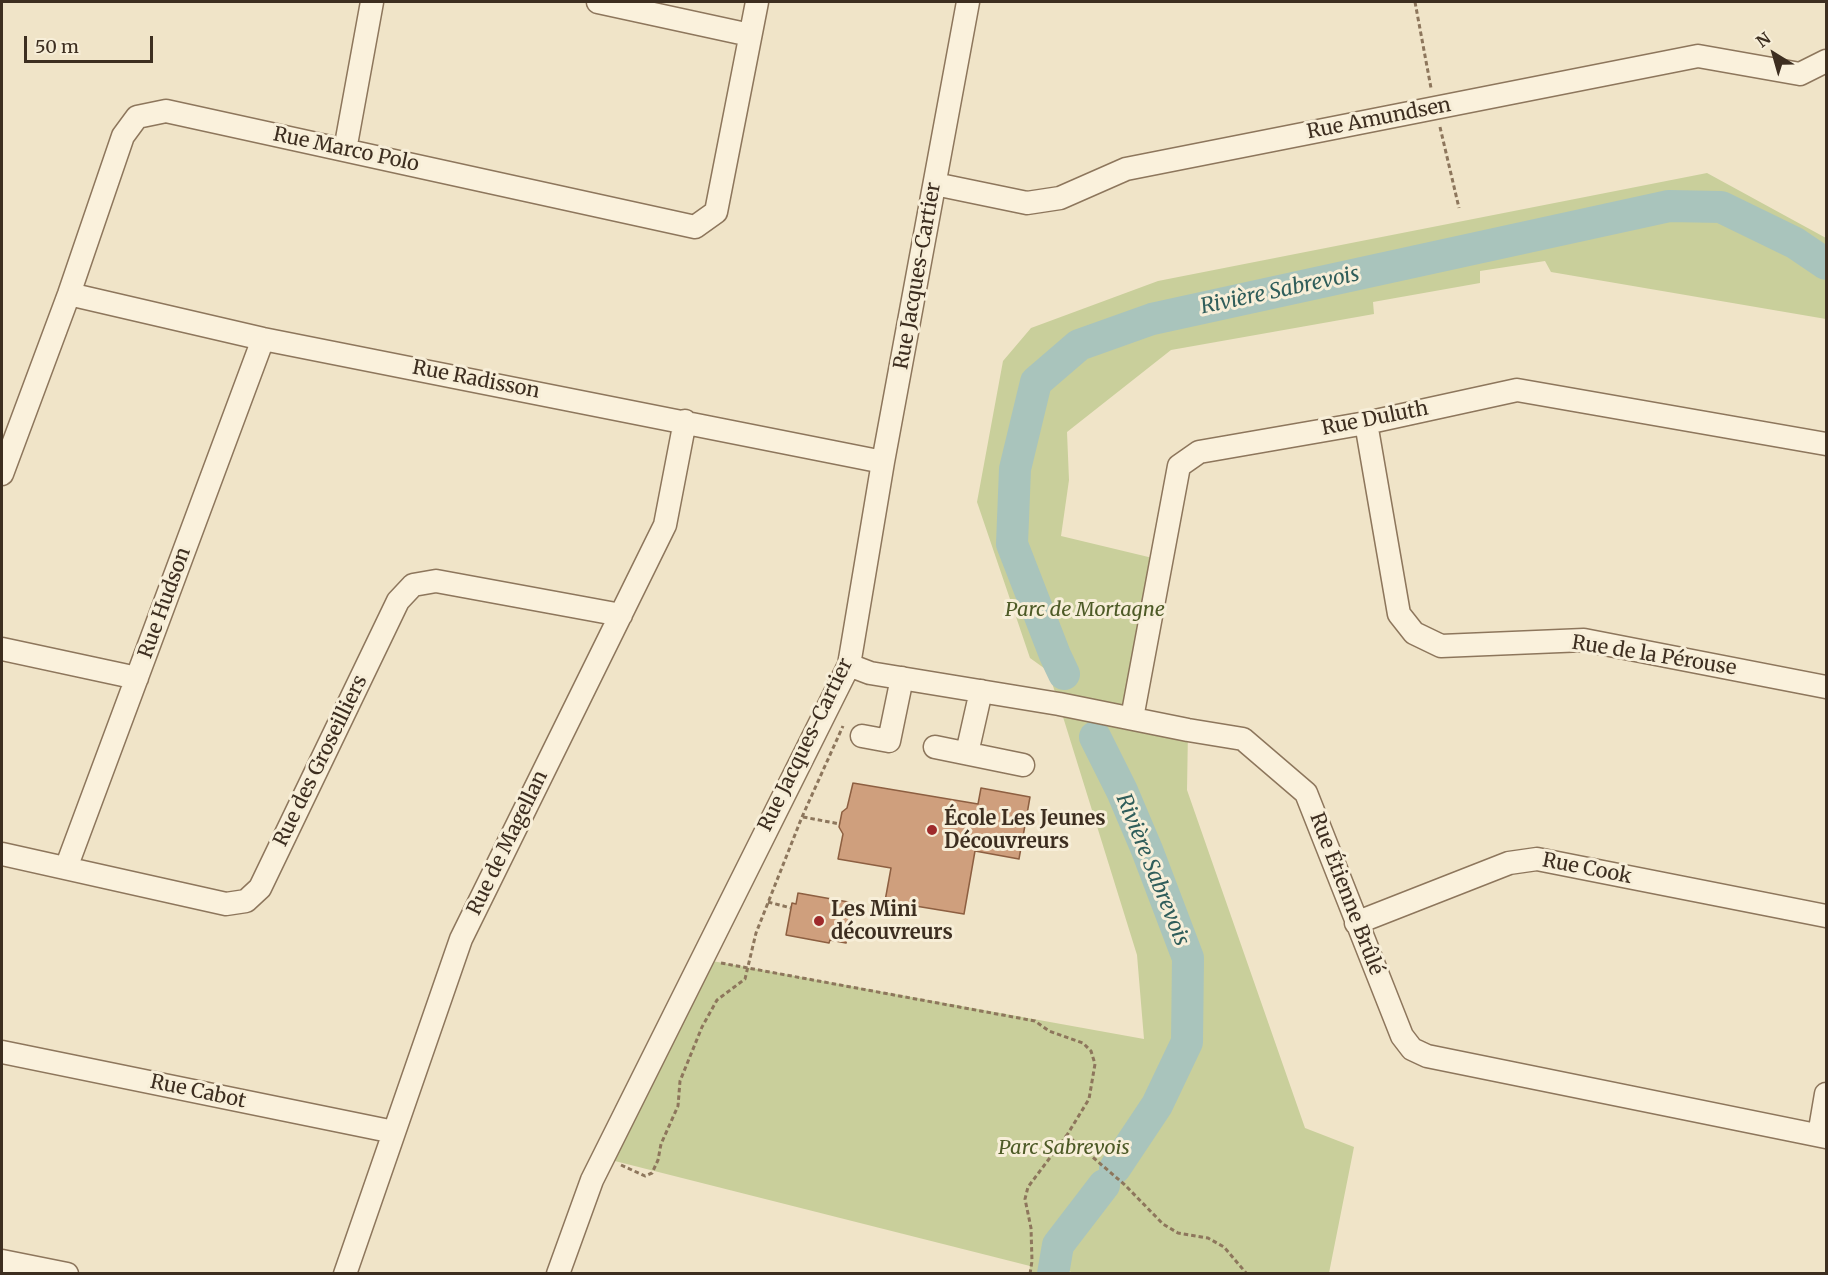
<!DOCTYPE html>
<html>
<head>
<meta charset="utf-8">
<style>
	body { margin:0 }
	#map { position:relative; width:1828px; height:1275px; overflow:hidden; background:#f0e4c8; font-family:Merriweather,serif }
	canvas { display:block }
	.frame { position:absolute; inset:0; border:3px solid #3d2e20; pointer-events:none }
	.north { position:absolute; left:1744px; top:24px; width:60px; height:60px; -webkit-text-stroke:4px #f7eed8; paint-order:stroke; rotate:323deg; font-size:16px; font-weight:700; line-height:24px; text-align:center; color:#3d2e20 }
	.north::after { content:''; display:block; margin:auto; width:21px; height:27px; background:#3d2e20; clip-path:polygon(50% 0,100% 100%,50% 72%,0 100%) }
	.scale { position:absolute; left:24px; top:36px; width:129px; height:27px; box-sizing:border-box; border:3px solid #3d2e20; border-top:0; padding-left:8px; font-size:18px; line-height:21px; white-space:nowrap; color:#3d2e20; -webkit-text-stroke:4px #f7eed8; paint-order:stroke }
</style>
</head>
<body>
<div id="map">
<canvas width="1828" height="1275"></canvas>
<div class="frame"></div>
<div class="north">N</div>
<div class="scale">50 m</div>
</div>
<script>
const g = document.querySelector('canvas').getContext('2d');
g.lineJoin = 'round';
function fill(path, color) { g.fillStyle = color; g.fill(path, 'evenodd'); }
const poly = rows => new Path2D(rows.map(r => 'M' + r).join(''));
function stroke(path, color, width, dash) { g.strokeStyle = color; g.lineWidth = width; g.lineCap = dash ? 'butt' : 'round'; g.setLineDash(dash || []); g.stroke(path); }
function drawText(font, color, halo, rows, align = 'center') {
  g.font = font + ' Merriweather,serif'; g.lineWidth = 6; g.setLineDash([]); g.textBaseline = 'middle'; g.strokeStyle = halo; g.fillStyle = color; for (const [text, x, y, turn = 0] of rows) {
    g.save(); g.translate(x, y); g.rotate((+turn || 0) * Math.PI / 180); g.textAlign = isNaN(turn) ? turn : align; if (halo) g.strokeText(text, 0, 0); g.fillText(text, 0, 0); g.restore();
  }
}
fill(poly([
	[1707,173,1826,238,1826,319,1551,272,1545,261,1480,271,1480,283,1373,302,1374,314,1171,350,1067,432,1069,480,1061,536,1161,560,1132,718,1188,730,1187,790,1305,1128,1354,1147,1329,1273,1078,1274,1068,1271,1068,1273,1029,1273,1030,1266,603,1158,701,959,1144,1039,1137,955,1059,704,1048,671,1030,658,977,502,1003,361,1031,328,1158,281]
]), '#c9cf9b');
stroke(poly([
	[1064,674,1055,655,1012,544,1015,469,1036,382,1079,345,1152,319,1669,206,1721,207,1795,243,1826,264],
	[1095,737,1122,791,1147,850,1188,958,1187,1042,1157,1105,1115,1168],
	[1053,1274,1058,1245,1104,1185]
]), '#a9c4bc', 32);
const building = poly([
	[853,783,978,804,981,788,1030,797,1019,859,975,851,964,914,885,901,891,868,838,859,843,834,839,827,842,812,847,808,853,783],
	[798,893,854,903,846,943,830,940,829,943,786,935,792,903,796,904,798,893]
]);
fill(building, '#cf9f7d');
stroke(building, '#8d5f41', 1.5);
const minor = poly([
	[598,2,750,35],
	[345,150,372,2],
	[935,184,1027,203,1060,198,1126,169,1698,56,1800,74,1826,61],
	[69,294,263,339,883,462],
	[1366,423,1399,614,1414,633,1441,646,1584,640,1826,687],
	[2,474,69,294,123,136,137,117,166,111,695,227,716,212,757,2],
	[2,649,137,678],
	[849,665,870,673,1059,704,1188,730,1243,739,1306,793,1402,1036,1412,1049,1427,1056,1826,1137],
	[1132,718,1179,466,1199,452,1366,423,1517,390,1826,444],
	[862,736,889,741,902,678],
	[935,747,1023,765],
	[967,753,981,691],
	[2,854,226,904,246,901,260,888,398,601,413,585,436,581,621,615],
	[66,868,263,339],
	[1356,923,1509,863,1537,859,1826,916],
	[2,1052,394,1132],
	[1819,1135,1826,1094],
	[2,1261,67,1274],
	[345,1274,461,939,665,525,685,421],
	[558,1274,592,1180,849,665,883,462,968,2]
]);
stroke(minor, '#8d765c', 25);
stroke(poly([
	[1415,2,1431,88],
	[1440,127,1459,208],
	[803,817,840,824],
	[768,902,791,908],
	[721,963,1035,1021,1049,1031,1083,1043,1091,1051,1095,1064,1089,1099,1067,1135],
	[621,1165,645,1176,652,1173,658,1160,661,1144,678,1106,680,1081,702,1027,717,1000,745,979,756,933,802,817,843,726],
	[1030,1274,1032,1261,1031,1228,1025,1199,1028,1187,1067,1135,1125,1185,1163,1224,1178,1233,1208,1238,1224,1247,1247,1274]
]), '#8d765c', 3, [4.5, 3]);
stroke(minor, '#faf1dc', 22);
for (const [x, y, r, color] of [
	[932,830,6,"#9e2a2b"],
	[819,921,6,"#9e2a2b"]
]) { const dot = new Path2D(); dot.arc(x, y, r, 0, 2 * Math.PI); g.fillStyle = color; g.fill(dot); stroke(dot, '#f7eed8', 2); }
drawText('20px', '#3d2e20', '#f7eed8', [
	["Rue Amundsen",1379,119,-11],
	["Rue Marco Polo",346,150,12],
	["Rue Jacques-Cartier",918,276,-80],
	["Rue Radisson",476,380,11],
	["Rue Duluth",1375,419,-11],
	["Rue Hudson",165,603,-70],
	["Rue de la Pérouse",1654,656,9],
	["Rue Jacques-Cartier",806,745,-64],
	["Rue des Groseilliers",321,761,-64],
	["Rue de Magellan",508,843,-64],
	["Rue Cook",1587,869,11],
	["Rue Étienne Brûlé",1346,894,69],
	["Rue Cabot",198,1092,12]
]);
drawText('italic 20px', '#4d5a26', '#f7eed8', [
	["Parc de Mortagne",1085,610],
	["Parc Sabrevois",1064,1148]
]);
drawText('bold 20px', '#3d2e20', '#f7eed8', [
	["École Les Jeunes",944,819],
	["Découvreurs",944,842],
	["Les Mini",831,910],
	["découvreurs",831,933]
], 'left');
drawText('italic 21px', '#2f5d5a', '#f7eed8', [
	["Rivière Sabrevois",1280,291,-12],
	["Rivière Sabrevois",1152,870,68]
]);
</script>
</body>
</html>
